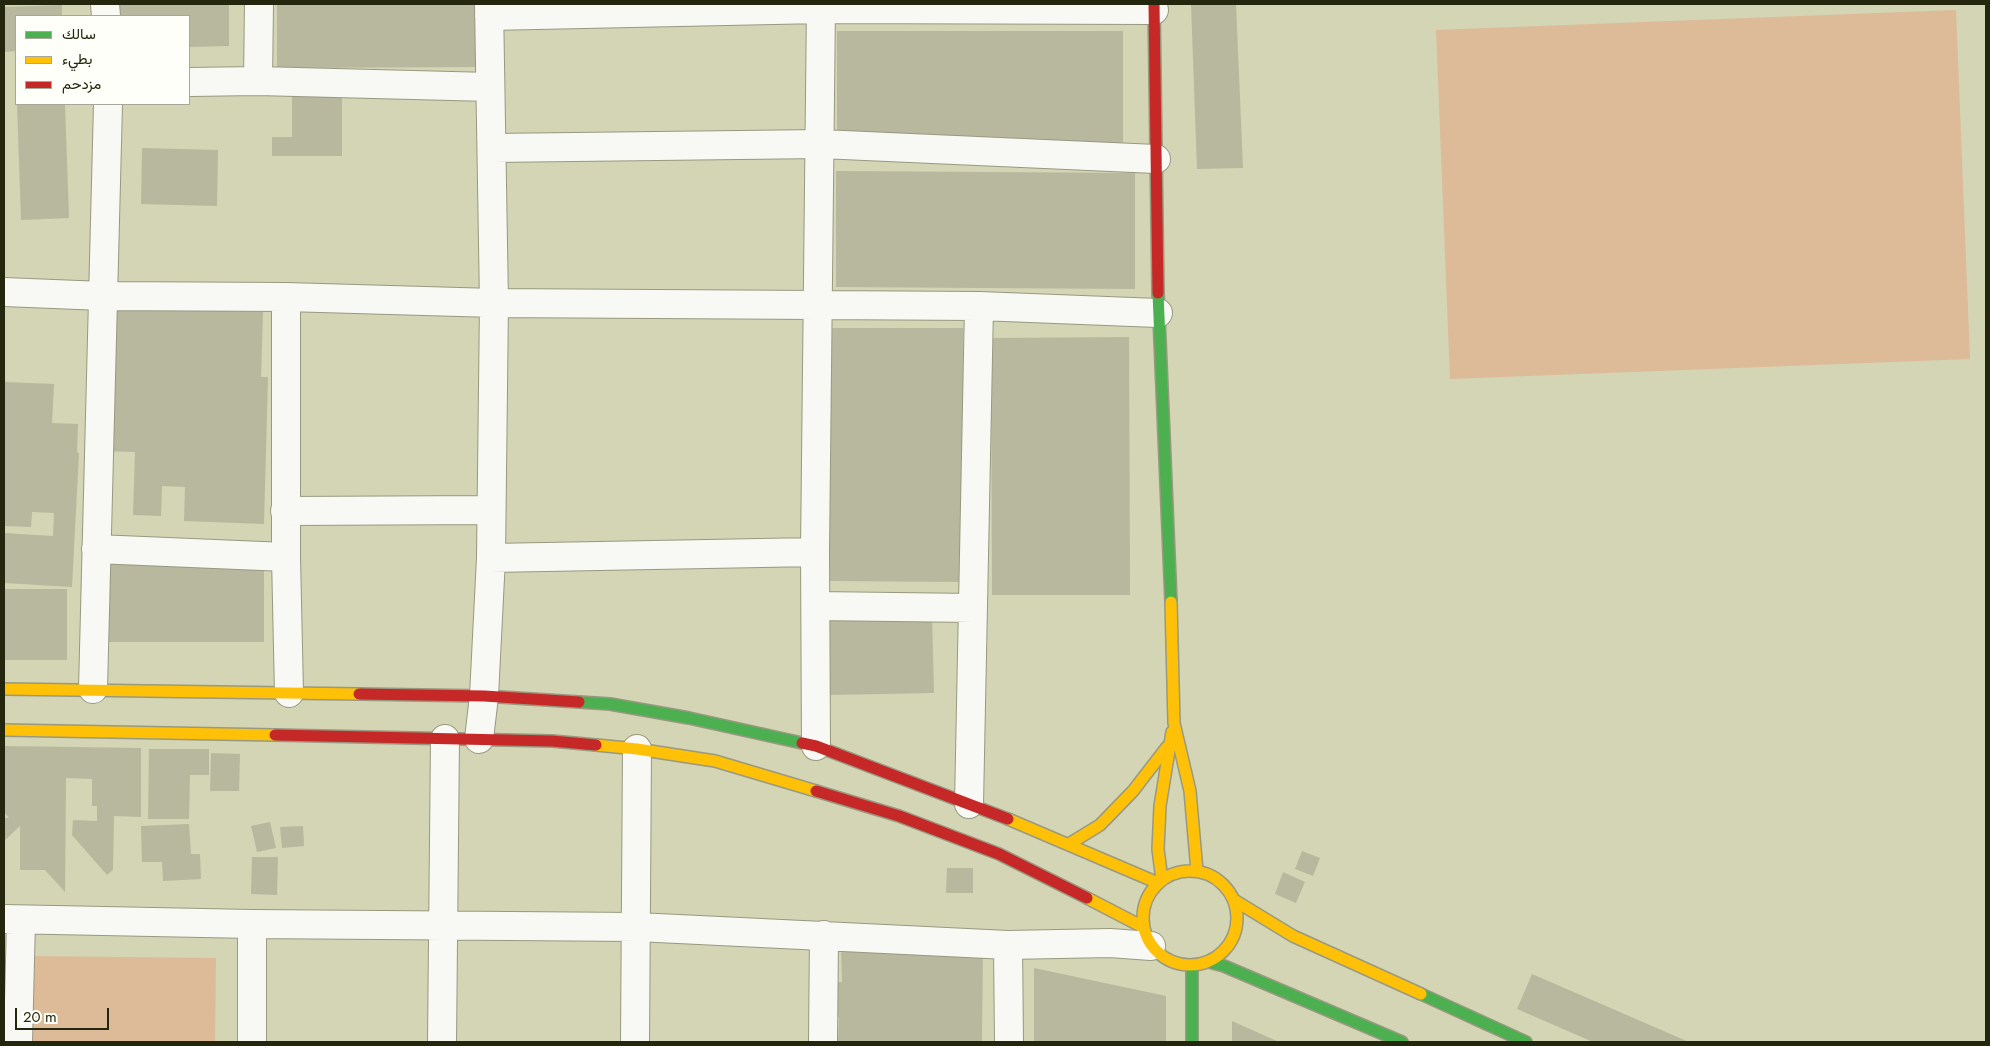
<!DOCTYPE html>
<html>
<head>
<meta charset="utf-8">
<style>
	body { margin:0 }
	#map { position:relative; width:1990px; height:1046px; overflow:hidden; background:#d3d5b4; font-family:Jost,Vazirmatn,sans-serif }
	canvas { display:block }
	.frame { position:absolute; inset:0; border:5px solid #25260e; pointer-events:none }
	.legend { position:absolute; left:15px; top:15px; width:175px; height:90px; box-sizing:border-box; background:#fefff9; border:1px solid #a7a89b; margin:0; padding:6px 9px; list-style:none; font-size:15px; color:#25260e }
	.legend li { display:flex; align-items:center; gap:10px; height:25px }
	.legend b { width:25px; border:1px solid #a7a89b }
	.scale { position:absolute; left:15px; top:1008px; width:94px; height:22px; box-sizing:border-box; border:2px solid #25260e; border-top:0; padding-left:6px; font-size:15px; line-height:18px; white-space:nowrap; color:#25260e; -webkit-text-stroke:4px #fefff9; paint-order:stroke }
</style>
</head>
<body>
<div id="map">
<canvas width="1990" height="1046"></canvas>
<div class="frame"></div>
<ul class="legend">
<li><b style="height:6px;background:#4caf50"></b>سالك</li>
<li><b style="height:6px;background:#ffc107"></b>بطيء</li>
<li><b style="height:6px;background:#c62828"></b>مزدحم</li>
</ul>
<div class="scale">20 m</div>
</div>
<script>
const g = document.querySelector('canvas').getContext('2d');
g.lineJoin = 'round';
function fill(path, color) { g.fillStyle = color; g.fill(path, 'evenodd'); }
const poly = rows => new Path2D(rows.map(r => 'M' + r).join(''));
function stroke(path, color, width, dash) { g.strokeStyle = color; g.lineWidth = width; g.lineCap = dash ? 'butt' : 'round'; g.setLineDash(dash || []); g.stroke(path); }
fill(poly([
	[1956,10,1970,359,1450,379,1436,30],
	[22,956,216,958,215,1042,21,1042]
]), '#ddbb98');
fill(poly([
	[105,4,229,4,229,46,189,47,189,16,105,16],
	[277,4,478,4,478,67,277,68],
	[1191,4,1236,4,1243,168,1197,169],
	[62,5,62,16,16,16,16,51,4,52,4,7],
	[837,31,1123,31,1123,143,837,143],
	[292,96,342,96,342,156,272,156,272,137,292,137],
	[17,104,65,104,69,218,21,220],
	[142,148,218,150,217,206,141,204],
	[836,171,1135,173,1135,289,836,287],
	[104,308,263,312,261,377,268,377,264,524,184,521,185,487,162,486,161,516,133,515,135,452,100,451],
	[830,328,963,328,962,582,829,581],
	[1129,337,1130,595,992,595,991,338],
	[4,382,54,384,52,423,78,424,77,452,79,453,72,587,4,583,4,533,53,536,54,513,32,512,31,527,4,526],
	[108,560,264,566,264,642,107,642],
	[4,589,67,589,67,660,4,660],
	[932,615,934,693,828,695,826,618],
	[4,746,141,748,141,817,114,816,113,870,107,875,72,835,73,820,97,821,97,806,92,806,92,779,66,778,65,892,45,870,20,870,20,826,4,841,4,818,9,818,4,812],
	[149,749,209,749,209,775,190,775,189,819,148,819],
	[211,753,240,754,239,791,210,791],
	[270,822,276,848,257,852,251,826],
	[189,824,191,854,200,854,201,879,163,881,162,862,142,862,141,826],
	[303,826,304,846,282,848,280,827],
	[1302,851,1320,858,1313,876,1295,869],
	[252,857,278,857,277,895,251,894],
	[947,868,973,868,973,893,946,893],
	[1283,872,1305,882,1296,903,1275,894],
	[841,945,983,946,982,1042,838,1042,839,1017,831,1017,831,982,842,982],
	[1034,968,1166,996,1166,1042,1034,1042],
	[1532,974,1689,1042,1593,1042,1517,1009],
	[1232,1021,1279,1042,1232,1042]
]), '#b7b89e');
const street = poly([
	[105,4,106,16],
	[489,16,821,9,1154,10],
	[258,81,259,4],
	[189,82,258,81,490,87],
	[492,148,821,144,1156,159],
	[4,292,103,296,286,297,494,303,979,306,1158,313],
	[286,297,286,557,289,693],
	[285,511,491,510],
	[96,549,286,557],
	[491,558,815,552],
	[816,606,973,608],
	[93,689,108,104],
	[479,739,484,696,491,558,494,303,489,4],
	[816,746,815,552,821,4],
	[969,804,979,306],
	[4,919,252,924,637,927,1008,945,1110,943,1151,946],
	[1008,945,1009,1042],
	[18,1042,21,920],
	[252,1042,252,924],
	[442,1042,445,739],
	[635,1042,637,749],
	[823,1042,824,935]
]);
const fast = poly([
	[1158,293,1171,602],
	[579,702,610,704,689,718,802,743],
	[1209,962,1224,966,1402,1042],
	[1192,966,1192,1042],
	[1421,994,1526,1042]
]);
const slow = poly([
	[1171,602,1174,723,1190,791,1197,871],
	[4,689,359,694],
	[4,730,275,735],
	[596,745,637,749,715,761,816,791],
	[1008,819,1158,883],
	[1069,844,1100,825,1133,791,1167,747],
	'1143 918a47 47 0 1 1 94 0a47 47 0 1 1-94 0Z',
	[1162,880,1158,849,1160,806,1172,732],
	[1087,898,1143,927],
	[1234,900,1293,936,1421,994]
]);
const jam = poly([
	[1154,4,1158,293],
	[359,694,484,696,579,702],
	[275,735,552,741,596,745],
	[802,743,816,746,1008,819],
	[816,791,899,816,999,854,1087,898]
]);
stroke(street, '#989980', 30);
stroke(fast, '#989980', 14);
stroke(slow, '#989980', 14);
stroke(jam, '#989980', 14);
stroke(street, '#f8f9f4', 28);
stroke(fast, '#4caf50', 11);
stroke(slow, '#ffc107', 11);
stroke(jam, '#c62828', 11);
</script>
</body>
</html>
